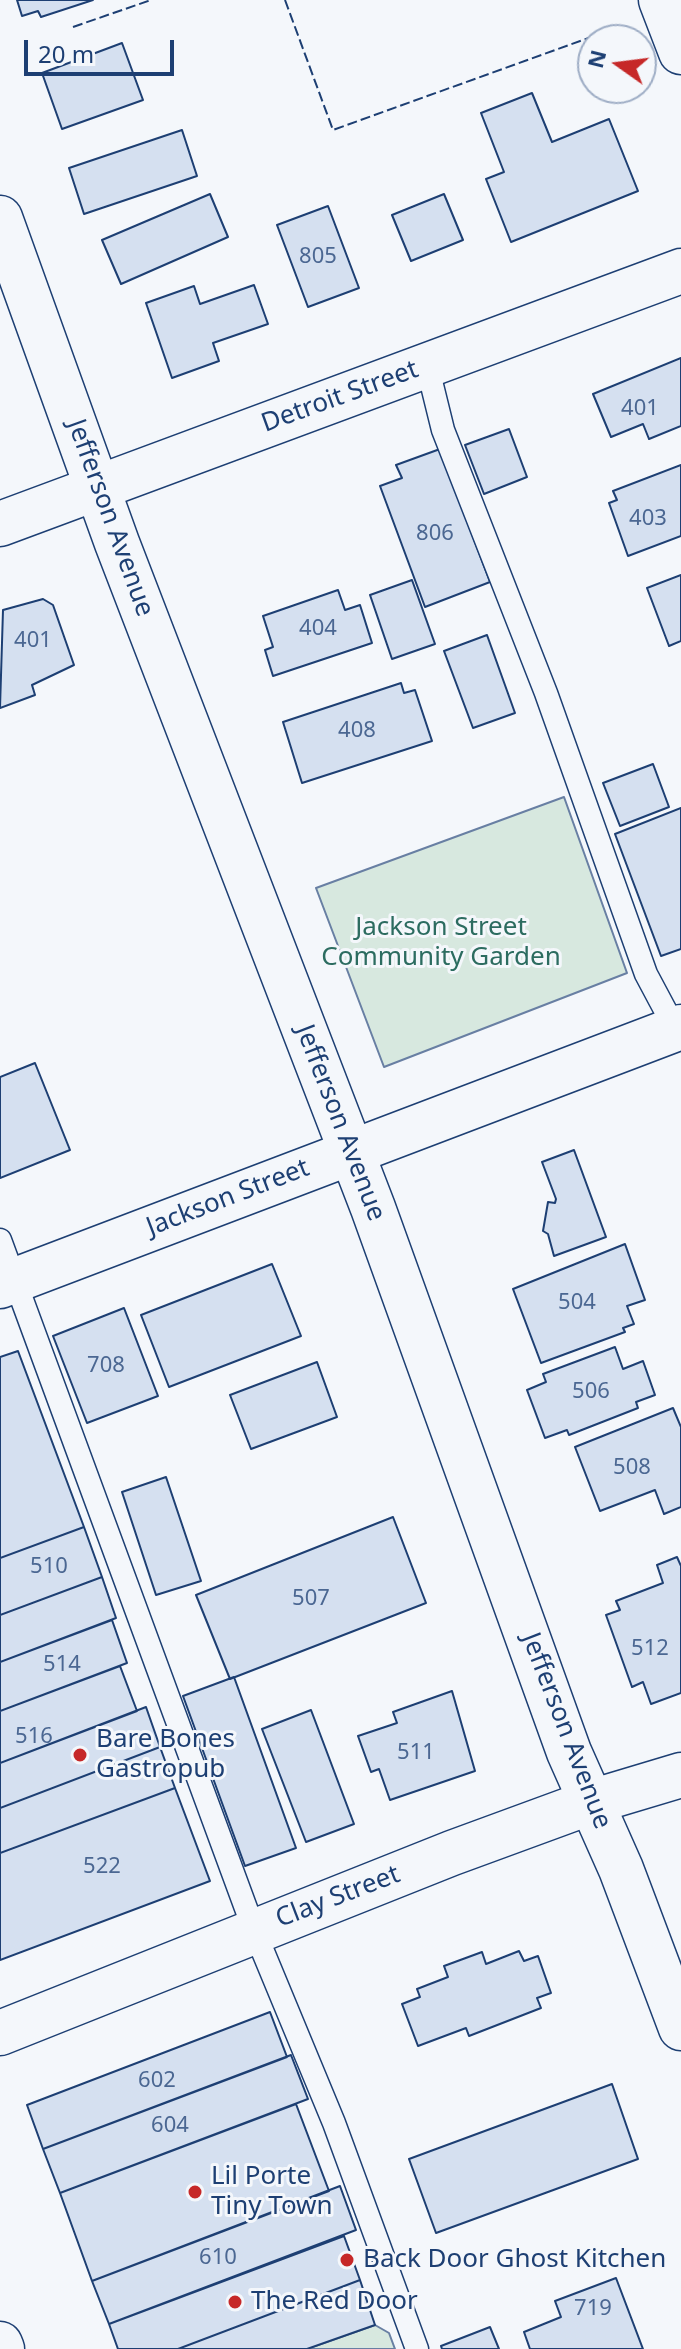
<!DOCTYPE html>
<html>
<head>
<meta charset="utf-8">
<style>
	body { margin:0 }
	#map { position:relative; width:681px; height:2349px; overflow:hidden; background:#f4f7fb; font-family:"Noto Sans",sans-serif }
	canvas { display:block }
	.north { position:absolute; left:577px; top:24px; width:80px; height:80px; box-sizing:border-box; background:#f4f7fb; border:2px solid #9eadc5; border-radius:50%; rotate:284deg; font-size:22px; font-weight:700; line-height:32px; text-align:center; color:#1d3f73 }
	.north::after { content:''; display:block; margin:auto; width:28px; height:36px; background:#c62828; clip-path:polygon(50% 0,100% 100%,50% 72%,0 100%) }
	.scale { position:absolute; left:24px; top:40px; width:150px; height:36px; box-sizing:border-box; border:4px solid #1d3f73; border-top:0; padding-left:10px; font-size:24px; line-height:28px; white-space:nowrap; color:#1d3f73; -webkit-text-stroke:6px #f4f7fb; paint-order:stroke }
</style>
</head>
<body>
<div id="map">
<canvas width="681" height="2349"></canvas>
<div class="north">N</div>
<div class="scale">20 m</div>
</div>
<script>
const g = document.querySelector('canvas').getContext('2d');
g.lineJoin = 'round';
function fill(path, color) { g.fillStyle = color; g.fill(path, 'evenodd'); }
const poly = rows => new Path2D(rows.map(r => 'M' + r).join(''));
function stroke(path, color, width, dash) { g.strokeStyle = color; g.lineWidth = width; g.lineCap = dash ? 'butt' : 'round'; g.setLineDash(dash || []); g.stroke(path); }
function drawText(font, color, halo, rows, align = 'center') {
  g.font = font + ' "Noto Sans",sans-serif'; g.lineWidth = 6; g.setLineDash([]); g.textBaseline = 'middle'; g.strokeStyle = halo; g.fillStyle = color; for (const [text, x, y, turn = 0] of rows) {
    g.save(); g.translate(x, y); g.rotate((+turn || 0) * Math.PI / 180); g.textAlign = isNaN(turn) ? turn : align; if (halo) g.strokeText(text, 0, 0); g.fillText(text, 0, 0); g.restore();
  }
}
const green = poly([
	[564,797,627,973,384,1067,316,888,564,797],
	[375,2325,389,2333,395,2349,307,2349,375,2325]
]);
fill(green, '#d7e8df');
stroke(green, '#687fa3', 2);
const building = poly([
	[17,0,93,0,41,17,38,11,22,16,17,0],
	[122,43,143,100,62,129,42,73,122,43],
	[532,93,552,142,609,119,638,191,511,242,486,179,504,172,481,113,532,93],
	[182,130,197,176,84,214,69,168,182,130],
	[210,194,228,237,121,284,102,240,210,194],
	[444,194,463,240,411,261,392,215,444,194],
	[328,206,359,288,308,307,277,225,328,206],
	[254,285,268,324,213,343,219,361,172,378,146,303,194,286,200,304,254,285],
	[681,358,681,426,649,439,643,424,611,437,593,394,681,358],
	[509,429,527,477,484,494,465,445,509,429],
	[440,449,490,582,425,607,380,486,402,478,396,465,440,449],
	[681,465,681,536,628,556,609,503,617,500,613,491,681,465],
	[681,575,681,641,669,646,647,588,681,575],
	[412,580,435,644,392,659,370,595,412,580],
	[338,590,345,610,360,605,372,643,273,676,265,650,273,647,263,616,338,590],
	[43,599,53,605,74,665,32,685,35,695,0,708,3,610,43,599],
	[487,635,515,713,473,728,444,651,487,635],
	[401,683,404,693,415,690,432,741,302,783,283,722,401,683],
	[653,764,669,807,620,826,603,783,653,764],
	[681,808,681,949,661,956,615,834,681,808],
	[35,1063,70,1150,0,1178,0,1077,35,1063],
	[574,1150,606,1237,554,1256,548,1234,543,1231,548,1202,555,1203,556,1199,542,1162,574,1150],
	[625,1244,645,1300,627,1306,634,1324,623,1328,625,1332,541,1363,513,1289,625,1244],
	[272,1264,301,1336,169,1387,141,1315,272,1264],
	[124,1308,158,1396,87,1423,53,1336,124,1308],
	[615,1347,623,1369,643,1361,655,1395,636,1402,638,1408,569,1435,567,1430,545,1438,527,1390,546,1382,543,1374,615,1347],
	[18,1351,84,1527,0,1558,0,1357,18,1351],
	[317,1362,337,1417,251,1449,230,1395,317,1362],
	[673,1408,681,1427,681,1507,664,1514,655,1490,600,1511,575,1447,673,1408],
	[166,1477,201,1581,156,1595,122,1492,166,1477],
	[393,1517,426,1603,230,1679,196,1595,393,1517],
	[84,1527,102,1577,0,1615,0,1558,84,1527],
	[677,1557,681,1566,681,1693,651,1704,643,1682,632,1687,606,1615,620,1610,616,1601,663,1583,657,1565,677,1557],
	[102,1577,116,1618,0,1662,0,1615,102,1577],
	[112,1620,127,1663,0,1711,0,1662,112,1620],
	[120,1666,137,1711,0,1763,0,1711,120,1666],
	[234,1677,296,1848,245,1866,183,1696,234,1677],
	[452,1691,475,1771,390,1800,379,1769,371,1772,358,1736,397,1723,393,1712,452,1691],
	[146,1707,160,1747,0,1808,0,1763,146,1707],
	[311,1710,354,1824,306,1842,262,1729,311,1710],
	[160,1747,175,1788,0,1853,0,1808,160,1747],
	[175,1788,210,1881,0,1960,0,1853,175,1788],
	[519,1951,524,1961,538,1956,551,1993,537,1998,541,2008,469,2036,466,2028,418,2046,402,2004,420,1997,417,1989,448,1977,444,1966,482,1952,486,1964,519,1951],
	[270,2012,287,2057,43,2149,27,2105,270,2012],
	[291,2055,308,2099,60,2193,43,2149,291,2055],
	[612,2084,638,2159,436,2233,409,2159,612,2084],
	[296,2104,329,2191,92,2281,60,2193,296,2104],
	[340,2186,356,2230,109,2324,92,2281,340,2186],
	[344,2236,360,2280,178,2349,118,2349,109,2324,344,2236],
	[616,2278,643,2349,530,2349,524,2332,561,2317,555,2301,616,2278],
	[360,2280,375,2325,307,2349,178,2349,360,2280],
	[490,2327,499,2349,442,2349,441,2346,490,2327]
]);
fill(building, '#d5e0f0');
stroke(building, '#1d3f73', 2);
const service = poly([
	[427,365,443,430,546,693,646,974,679,1036],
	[0,1240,254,1930,334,2123,417,2349]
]);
const minor = poly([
	[661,0,681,52],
	[0,524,681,271],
	[0,1286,681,1027],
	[0,2033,452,1853,591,1802,681,1775]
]);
const tertiary = poly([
	[0,218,117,543,373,1208,569,1752,621,1869,681,2028]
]);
const primary = poly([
	[0,2344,2,2349]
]);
stroke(service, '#1d3f73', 25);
stroke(minor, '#1d3f73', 47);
stroke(tertiary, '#1d3f73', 47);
stroke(primary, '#1d3f73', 47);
stroke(service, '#f4f7fb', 22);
stroke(minor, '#f4f7fb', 44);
stroke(tertiary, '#f4f7fb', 44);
stroke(primary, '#f4f7fb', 44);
stroke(poly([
	[285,0,333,130,594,36],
	[73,27,151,0]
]), '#1d3f73', 2, [10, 4]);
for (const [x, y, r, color] of [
	[80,1755,8,"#c62828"],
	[195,2192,8,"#c62828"],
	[347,2260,8,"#c62828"],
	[235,2302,8,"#c62828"]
]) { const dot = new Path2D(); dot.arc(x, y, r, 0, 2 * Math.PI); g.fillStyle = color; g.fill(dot); stroke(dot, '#f4f7fb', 3); }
drawText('22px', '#4b6792', null, [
	["805",318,257],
	["401",640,409],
	["403",648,519],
	["806",435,534],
	["404",318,629],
	["401",33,641],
	["408",357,731],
	["504",577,1303],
	["708",106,1366],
	["506",591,1392],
	["508",632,1468],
	["510",49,1567],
	["507",311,1599],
	["512",650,1649],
	["514",62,1665],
	["516",34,1737],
	["511",416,1753],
	["522",102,1867],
	["602",157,2081],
	["604",170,2126],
	["610",218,2258],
	["719",593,2309]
]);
drawText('26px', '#1d3f73', '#f4f7fb', [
	["Detroit Street",340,397,-20],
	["Jefferson Avenue",110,518,70],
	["Jefferson Avenue",340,1123,69],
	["Jackson Street",228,1198,-21],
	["Jefferson Avenue",566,1731,69],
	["Clay Street",338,1897,-21]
]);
drawText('26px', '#2c6c60', '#f4f7fb', [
	["Jackson Street",441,928],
	["Community Garden",441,958]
]);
drawText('26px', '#1d3f73', '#f4f7fb', [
	["Bare Bones",96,1740],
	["Gastropub",96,1770],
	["Lil Porte",211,2177],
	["Tiny Town",211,2207],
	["Back Door Ghost Kitchen",363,2260],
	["The Red Door",251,2302]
], 'left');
</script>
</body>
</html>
